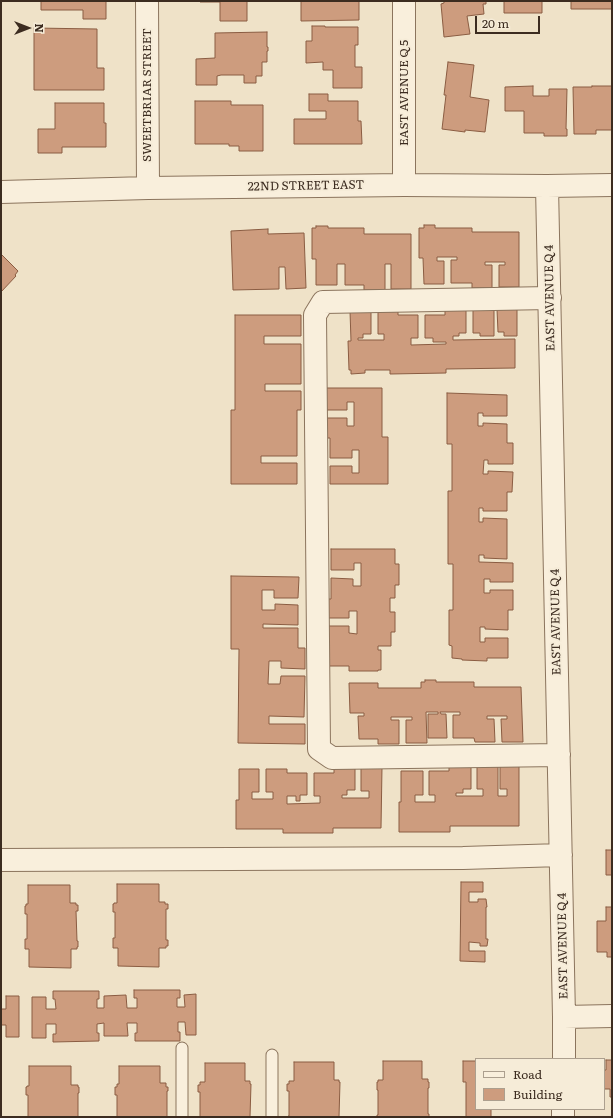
<!DOCTYPE html>
<html>
<head>
<meta charset="utf-8">
<style>
	body { margin:0 }
	#map { position:relative; width:613px; height:1118px; overflow:hidden; background:#efe2c8; font-family:Literata,serif }
	canvas { display:block }
	.frame { position:absolute; inset:0; border:2px solid #3c2c20; pointer-events:none }
	.legend { position:absolute; left:475px; top:1058px; width:130px; height:52px; box-sizing:border-box; background:#f6ecd8; border:1px solid #ac9f8e; margin:0; padding:5px 7px; list-style:none; font-size:12px; color:#3c2c20 }
	.legend li { display:flex; align-items:center; gap:8px; height:20px }
	.legend b { width:20px; border:1px solid #ac9f8e }
	.north { position:absolute; left:8px; top:8px; width:40px; height:40px; -webkit-text-stroke:3px #f6ecd8; paint-order:stroke; rotate:90deg; font-size:11px; font-weight:700; line-height:16px; text-align:center; color:#3c2c20 }
	.north::after { content:''; display:block; margin:auto; width:14px; height:18px; background:#3c2c20; clip-path:polygon(50% 0,100% 100%,50% 72%,0 100%) }
	.scale { position:absolute; left:475px; top:16px; width:65px; height:18px; box-sizing:border-box; border:2px solid #3c2c20; border-top:0; padding-left:5px; font-size:12px; line-height:14px; white-space:nowrap; color:#3c2c20; -webkit-text-stroke:3px #f6ecd8; paint-order:stroke }
</style>
</head>
<body>
<div id="map">
<canvas width="613" height="1118"></canvas>
<div class="frame"></div>
<ul class="legend">
<li><b style="height:5px;background:#f9efdc"></b>Road</li>
<li><b style="height:11px;background:#cd9c7e"></b>Building</li>
</ul>
<div class="north">N</div>
<div class="scale">20 m</div>
</div>
<script>
const g = document.querySelector('canvas').getContext('2d');
g.lineJoin = 'round';
function fill(path, color) { g.fillStyle = color; g.fill(path, 'evenodd'); }
const poly = rows => new Path2D(rows.map(r => 'M' + r).join(''));
function stroke(path, color, width, dash) { g.strokeStyle = color; g.lineWidth = width; g.lineCap = dash ? 'butt' : 'round'; g.setLineDash(dash || []); g.stroke(path); }
function drawText(font, color, halo, rows, align = 'center') {
  g.font = font + ' Literata,serif'; g.lineWidth = 4; g.setLineDash([]); g.textBaseline = 'middle'; g.strokeStyle = halo; g.fillStyle = color; for (const [text, x, y, turn = 0] of rows) {
    g.save(); g.translate(x, y); g.rotate((+turn || 0) * Math.PI / 180); g.textAlign = isNaN(turn) ? turn : align; if (halo) g.strokeText(text, 0, 0); g.fillText(text, 0, 0); g.restore();
  }
}
const building = poly([
	[41,1,106,1,106,19,83,19,83,10,41,10,41,1],
	[200,1,247,1,247,21,220,21,220,2,200,2,200,1],
	[301,1,359,1,359,20,301,21,301,1],
	[444,1,486,1,486,4,483,4,484,14,467,16,470,34,444,37,441,4,444,3,444,1],
	[504,1,546,1,542,1,542,13,504,13,504,1],
	[571,1,612,1,612,9,571,9,571,1],
	[312,26,325,26,325,27,358,27,358,45,355,45,355,67,362,67,362,88,333,88,333,70,323,70,323,62,306,63,306,41,312,41,312,26],
	[34,28,97,29,97,68,104,68,104,90,34,90,34,28],
	[267,32,267,47,268,47,268,51,267,51,267,62,262,62,262,76,256,76,256,83,244,83,244,75,221,75,217,76,217,85,196,85,196,59,215,58,215,33,267,32],
	[448,62,474,65,470,97,489,100,485,132,465,130,465,132,442,129,446,95,444,95,448,62],
	[533,86,533,96,549,96,549,89,567,89,566,129,567,129,567,136,544,136,544,133,524,133,524,111,505,111,505,87,533,86],
	[592,86,612,86,612,130,596,130,596,134,574,134,573,87,592,87,592,86],
	[309,94,328,94,328,101,358,101,358,121,361,121,362,144,294,144,294,119,326,119,326,111,309,111,309,94],
	[195,101,231,101,231,105,263,105,263,151,239,151,239,146,229,146,229,144,195,144,195,101],
	[55,103,104,103,104,123,106,123,106,147,62,147,62,153,38,153,38,129,55,129,55,103],
	[424,225,435,225,435,228,472,228,472,232,519,232,519,287,499,287,499,265,505,265,505,262,485,262,485,265,492,265,492,288,472,288,472,283,451,283,451,260,457,260,457,257,437,257,437,261,444,261,444,284,424,284,423,258,419,258,419,228,424,228,424,225],
	[316,226,328,226,328,228,364,228,364,234,411,234,411,289,391,289,391,264,385,264,385,290,364,290,364,285,345,285,345,264,337,264,337,285,316,285,316,259,312,259,312,228,316,228,316,226],
	[268,229,268,234,304,233,306,288,286,289,285,267,279,267,279,289,233,290,231,231,268,229],
	[1,254,18,271,15,275,16,276,1,292,1,254],
	[473,309,494,309,494,336,480,336,480,333,473,333,473,309],
	[497,309,517,309,517,336,504,336,504,332,498,332,497,309],
	[378,310,398,310,398,315,418,315,418,338,411,338,411,345,446,344,446,342,433,342,433,338,425,338,425,315,445,315,445,310,466,310,466,333,459,333,459,336,453,336,453,340,515,339,515,368,446,369,446,373,390,374,390,370,365,370,365,373,351,374,351,370,349,370,348,341,351,341,350,311,371,311,371,334,363,334,363,338,358,338,358,340,384,340,384,334,378,334,378,310],
	[235,315,301,315,301,336,264,336,264,344,301,344,301,384,265,384,265,391,301,391,301,410,297,410,297,456,261,456,261,463,297,463,297,484,231,484,231,410,235,410,235,315],
	[324,388,382,388,382,437,388,437,388,484,330,484,330,466,352,466,352,473,359,473,359,450,352,450,352,458,330,458,330,438,324,438,324,418,347,418,347,426,354,426,354,402,347,402,347,410,324,410,324,388],
	[447,393,507,395,507,416,483,416,483,413,478,413,478,426,483,426,483,423,507,424,507,443,513,443,513,464,488,464,488,460,484,460,483,474,488,474,488,471,513,472,512,492,507,492,507,511,483,511,483,508,479,508,479,522,483,522,483,518,507,519,507,559,484,558,484,555,479,555,479,562,513,563,513,582,490,582,490,579,484,579,484,593,490,593,490,590,513,590,513,610,508,610,508,630,485,629,485,627,480,627,480,642,485,642,485,638,508,638,508,658,487,658,487,661,462,660,462,659,452,658,452,646,449,645,449,610,453,610,453,564,448,564,448,491,452,491,452,444,447,444,447,393],
	[331,549,395,549,395,564,399,564,399,585,395,585,395,598,390,598,390,612,395,612,395,632,391,632,391,646,378,646,378,650,381,650,381,670,378,670,378,671,349,671,349,666,327,666,327,626,349,626,349,633,357,634,357,611,349,611,349,618,326,618,326,599,331,599,331,578,353,579,353,586,361,586,361,563,354,563,354,570,331,570,331,549],
	[231,576,299,577,298,598,274,598,274,590,262,590,262,610,275,610,275,604,298,605,298,625,263,624,263,628,298,628,298,648,305,648,305,669,281,668,281,661,269,661,268,684,280,684,281,676,305,676,304,717,269,716,269,724,305,724,305,744,238,743,239,649,231,649,231,576],
	[425,680,436,680,436,682,474,682,474,687,521,687,523,742,502,742,501,719,507,719,507,716,487,716,487,719,494,719,495,742,475,742,474,738,453,738,453,715,460,715,460,712,440,712,441,714,446,714,447,738,428,738,428,714,438,714,438,712,426,712,427,743,406,743,406,720,412,720,412,717,391,717,391,720,399,720,399,744,378,744,378,739,359,739,358,716,364,716,364,713,350,713,349,683,378,683,378,688,421,688,421,682,425,682,425,680],
	[500,765,519,765,519,826,450,826,450,832,399,832,399,802,401,802,401,771,423,771,423,795,415,795,415,802,435,802,435,795,429,795,429,771,449,771,449,766,471,766,471,789,463,789,463,793,456,793,456,796,483,796,483,789,477,789,477,766,498,766,498,796,507,796,507,789,500,789,500,765],
	[334,767,355,767,355,790,347,790,347,795,342,795,342,798,369,798,369,791,361,791,361,767,382,767,381,828,333,828,333,833,283,833,283,829,236,829,236,800,239,800,239,769,259,769,259,792,252,792,252,799,273,799,273,792,266,792,266,769,287,769,287,773,307,773,307,795,300,795,300,801,296,801,296,796,287,796,287,804,320,803,320,796,314,796,314,773,334,773,334,767],
	[606,850,612,850,612,875,606,875,606,850],
	[461,882,483,882,483,892,469,892,469,902,478,902,478,899,486,899,487,907,486,907,486,939,488,939,487,946,480,946,480,943,469,942,469,951,485,951,485,962,460,961,461,882],
	[117,884,159,884,159,902,165,902,165,904,168,904,168,909,166,909,166,940,168,940,168,946,166,946,166,948,159,948,159,967,118,966,118,948,113,948,113,938,115,938,115,912,113,912,113,904,114,904,114,903,117,903,117,884],
	[28,885,70,885,70,903,76,903,76,905,78,905,78,911,76,911,77,941,78,941,78,947,77,947,77,949,71,949,71,968,29,967,29,949,25,949,25,939,27,939,27,914,25,914,25,906,26,906,26,904,28,904,28,885],
	[606,907,612,907,612,957,607,957,607,952,597,952,597,921,606,921,606,907],
	[134,990,180,990,180,998,177,998,177,1007,185,1007,184,995,196,994,196,1035,186,1035,185,1022,178,1022,178,1032,180,1032,180,1041,135,1041,135,1033,137,1033,137,1023,127,1023,128,1036,104,1036,104,1023,97,1024,97,1033,99,1033,99,1041,53,1042,53,1034,56,1034,56,1024,46,1024,46,1038,32,1038,32,997,46,997,46,1009,56,1009,55,999,53,999,53,991,99,991,99,999,97,999,97,1008,104,1008,104,996,126,995,127,1008,137,1008,137,998,134,998,134,990],
	[6,996,19,996,19,1037,6,1037,6,1025,1,1025,1,1009,6,1009,6,996],
	[606,1060,612,1060,612,1097,610,1097,610,1089,604,1089,604,1070,606,1070,606,1060],
	[383,1061,422,1061,422,1079,428,1079,428,1082,429,1082,429,1088,428,1088,428,1114,429,1114,429,1117,377,1117,377,1115,378,1115,378,1090,377,1090,377,1082,378,1082,378,1080,383,1080,383,1061],
	[463,1061,476,1061,476,1109,491,1109,491,1117,466,1117,466,1082,463,1082,463,1061],
	[294,1062,334,1062,334,1080,339,1080,339,1082,340,1082,339,1117,288,1117,288,1116,289,1116,289,1091,287,1091,287,1084,289,1084,289,1081,294,1081,294,1062],
	[205,1063,245,1063,245,1081,250,1081,250,1084,251,1084,250,1117,200,1117,200,1092,198,1092,198,1085,200,1085,200,1082,205,1082,205,1063],
	[29,1066,71,1066,71,1085,78,1085,78,1087,79,1087,79,1093,78,1093,78,1117,28,1117,28,1095,26,1095,26,1087,27,1087,27,1086,29,1086,29,1066],
	[119,1066,160,1066,160,1083,166,1083,166,1087,168,1087,168,1091,167,1091,167,1117,117,1117,117,1095,115,1095,115,1087,117,1087,117,1084,119,1084,119,1066]
]);
fill(building, '#cd9c7e');
stroke(building, '#8a5c42', 1);
const service = poly([
	[182,1048,182,1117],
	[272,1055,272,1117]
]);
const minor = poly([
	[147,1,148,188],
	[404,185,404,1],
	[547,186,564,1017,564,1059],
	[1,192,148,188,404,185,547,186,612,185],
	[550,298,323,302,315,315,319,749,332,758,559,755],
	[1,860,463,858,561,855],
	[564,1017,612,1016],
	[563,1117,563,1109]
]);
stroke(service, '#8b745d', 13);
stroke(minor, '#8b745d', 24);
stroke(service, '#f9efdc', 11);
stroke(minor, '#f9efdc', 22);
drawText('12px', '#3c2c20', '#f6ecd8', [
	["EAST AVENUE Q 5",404,93,-90],
	["SWEETBRIAR STREET",147,95,-90],
	["22ND STREET EAST",306,186,-1],
	["EAST AVENUE Q 4",550,298,-91],
	["EAST AVENUE Q 4",556,622,-91],
	["EAST AVENUE Q 4",563,946,-91]
]);
</script>
</body>
</html>
